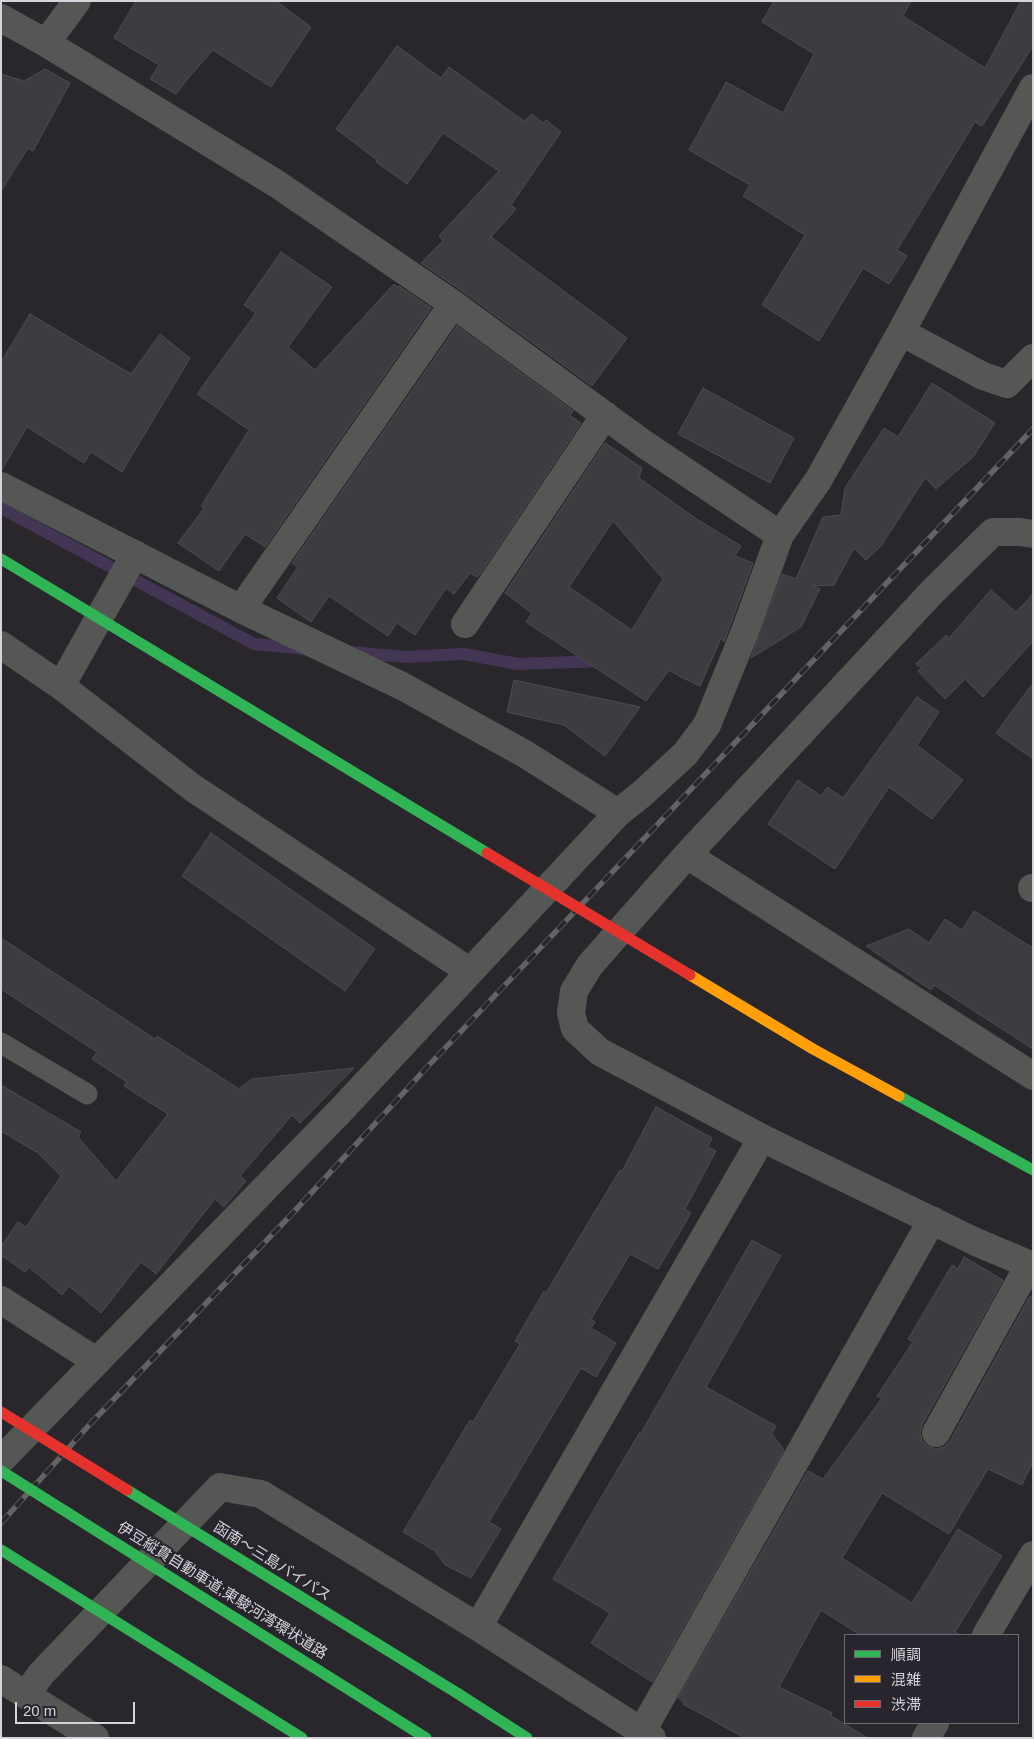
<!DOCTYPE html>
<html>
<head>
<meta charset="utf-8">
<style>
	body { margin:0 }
	#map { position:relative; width:1034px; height:1739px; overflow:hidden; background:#29272c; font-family:Arial,"Noto Sans JP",sans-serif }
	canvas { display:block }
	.frame { position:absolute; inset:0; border:2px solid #d7d5db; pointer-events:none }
	.legend { position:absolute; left:844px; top:1634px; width:175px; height:90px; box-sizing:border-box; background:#29252e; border:1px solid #6f6b73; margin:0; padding:6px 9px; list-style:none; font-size:15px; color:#d7d5db }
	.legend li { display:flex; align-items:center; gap:10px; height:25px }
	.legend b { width:25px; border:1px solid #6f6b73 }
	.scale { position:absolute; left:15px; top:1702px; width:120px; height:22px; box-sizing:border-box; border:2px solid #d7d5db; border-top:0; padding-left:6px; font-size:15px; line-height:18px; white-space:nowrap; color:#d7d5db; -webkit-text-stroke:4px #29252e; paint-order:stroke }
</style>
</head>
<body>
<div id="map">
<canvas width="1034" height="1739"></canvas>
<div class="frame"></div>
<ul class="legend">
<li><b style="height:6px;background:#30b455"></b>順調</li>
<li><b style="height:6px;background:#ff9f0a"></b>混雑</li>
<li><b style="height:6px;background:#e5322d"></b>渋滞</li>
</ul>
<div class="scale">20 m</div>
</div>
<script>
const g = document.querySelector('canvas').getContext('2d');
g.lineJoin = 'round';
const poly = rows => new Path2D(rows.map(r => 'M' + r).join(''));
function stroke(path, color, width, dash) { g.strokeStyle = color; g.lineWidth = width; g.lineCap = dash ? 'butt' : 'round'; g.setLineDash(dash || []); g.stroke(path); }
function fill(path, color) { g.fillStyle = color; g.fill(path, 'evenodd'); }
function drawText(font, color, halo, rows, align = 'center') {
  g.font = font + ' Arial,"Noto Sans JP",sans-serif'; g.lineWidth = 4.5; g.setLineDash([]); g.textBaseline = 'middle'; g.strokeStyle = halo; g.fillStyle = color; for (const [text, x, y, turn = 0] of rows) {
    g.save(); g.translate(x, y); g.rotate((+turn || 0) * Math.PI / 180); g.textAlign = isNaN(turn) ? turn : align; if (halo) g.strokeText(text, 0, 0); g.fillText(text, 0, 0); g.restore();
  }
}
stroke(poly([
	[1,508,254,644,306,649],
	[351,652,404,657,464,654,518,664,603,661]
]), '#433655', 12);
const building = poly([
	[136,1,276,1,311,27,271,87,213,50,190,76,176,94,150,79,159,65,114,38,136,1],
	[774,1,911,1,903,16,985,68,1021,1,1033,1,1033,46,982,126,975,122,897,250,907,256,889,284,863,268,819,341,762,305,805,235,743,196,750,185,689,150,726,82,783,113,814,54,762,22,774,1],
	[397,46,441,78,449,67,524,121,532,114,543,123,546,120,561,132,511,205,516,209,491,237,627,338,592,386,462,291,421,263,443,241,439,236,499,171,443,133,407,184,376,162,377,160,336,129,397,46],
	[45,69,70,83,33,151,28,148,1,191,1,74,24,81,45,69],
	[281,252,332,287,288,347,315,370,394,284,397,287,399,286,431,308,265,547,245,534,219,571,178,543,204,508,201,506,249,430,197,394,256,313,244,305,281,252],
	[30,314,131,374,160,334,190,358,122,472,91,452,84,463,27,427,1,471,1,362,30,314],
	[457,326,573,411,570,416,581,423,480,574,477,577,470,573,454,594,446,588,415,635,397,623,388,636,329,596,311,622,277,598,298,567,292,563,457,326],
	[932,383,995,423,973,457,936,489,925,478,881,546,866,560,854,548,834,585,813,586,820,589,801,627,751,658,782,574,796,579,823,517,841,515,845,488,884,428,898,437,932,383],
	[703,388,794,438,770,483,678,434,703,388],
	[605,443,642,468,639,478,698,520,741,546,735,556,753,563,724,642,721,638,700,686,683,678,669,670,646,701,526,622,532,613,505,593,605,443],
	[613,521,663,579,632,630,569,587,613,521],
	[991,590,1016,612,1033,594,1033,641,983,697,965,679,945,699,918,671,921,668,916,664,946,635,949,638,991,590],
	[514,680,640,707,605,756,564,725,507,712,514,680],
	[1033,683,1033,759,996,733,1033,683],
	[917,697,939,712,917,745,963,780,932,819,889,787,835,869,768,824,798,780,821,796,827,787,843,798,917,697],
	[211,833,375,949,345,991,182,876,211,833],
	[974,911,1033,948,1033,1049,934,985,931,990,866,946,909,929,929,943,945,919,962,930,974,911],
	[1,938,155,1039,157,1036,239,1089,252,1079,354,1068,300,1123,292,1115,240,1176,246,1181,224,1207,215,1199,156,1274,141,1262,101,1313,69,1286,62,1295,29,1267,25,1272,1,1255,1,1246,18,1222,26,1227,61,1176,38,1153,1,1131,1,1085,81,1132,78,1137,116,1181,168,1114,124,1086,127,1082,92,1059,97,1052,1,989,1,938],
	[656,1107,712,1138,708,1147,716,1151,685,1209,691,1213,658,1269,630,1254,591,1319,595,1322,591,1328,616,1343,596,1377,581,1368,489,1522,501,1529,471,1578,445,1565,435,1551,403,1532,470,1420,473,1422,520,1344,515,1341,544,1291,546,1293,620,1170,622,1171,656,1107],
	[752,1240,781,1256,706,1387,776,1426,772,1434,784,1450,652,1682,591,1643,610,1613,553,1579,640,1432,641,1433,752,1240],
	[964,1257,1003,1280,922,1425,920,1433,922,1441,928,1446,936,1449,944,1447,950,1441,1030,1296,1033,1297,1033,1462,1022,1485,988,1469,949,1534,882,1493,842,1558,912,1603,958,1529,1002,1556,955,1632,960,1635,860,1635,821,1610,779,1687,832,1713,831,1716,868,1738,745,1738,683,1704,684,1702,678,1698,808,1471,823,1479,882,1398,877,1396,913,1342,908,1339,952,1265,958,1269,964,1257]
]);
fill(building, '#3e3c40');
stroke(building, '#4d4c50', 1);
stroke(poly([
	[1,1043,87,1094]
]), '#545754', 21);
stroke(poly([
	[1,18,46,43,77,1],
	[46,43,277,184,453,304,644,444,780,535],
	[901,332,983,376,1007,384,1033,358],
	[1,486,241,609,402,686,525,754,618,813],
	[1033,534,1020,532,993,532,933,591,687,855,590,965,574,991,571,1013,575,1029,600,1052,638,1072,762,1138,976,1242,1033,1266],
	[241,609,453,304],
	[465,624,605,415],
	[1,645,61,686,193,788,469,971],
	[61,686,135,554],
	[687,855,1033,1076],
	[1032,888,1033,888],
	[1,1300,96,1361],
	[936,1433,1029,1265],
	[1,1460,343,1108,618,813,643,793,685,754,707,725,744,634,780,535,819,479,901,332,1033,88],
	[478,1627,762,1138],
	[986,1635,1033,1555],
	[1,1679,26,1695],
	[642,1731,932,1220],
	[95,1738,26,1695,41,1674,220,1487,261,1494,478,1627,652,1738],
	[926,1738,935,1723]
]), '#545754', 28);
stroke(poly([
	[457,1693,527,1738]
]), '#30b455', 11);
const rail = poly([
	[1,1523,91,1423,290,1216,430,1064,1033,429]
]);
stroke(rail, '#626362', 5.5);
stroke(rail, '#29252e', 4, [11]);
stroke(poly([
	[1,559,487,853],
	[899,1096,1033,1170],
	[1,1471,426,1738],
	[127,1490,457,1693],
	[1,1550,302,1738]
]), '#30b455', 11);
stroke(poly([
	[690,975,813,1049,899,1096]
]), '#ff9f0a', 11);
stroke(poly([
	[487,853,690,975],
	[1,1412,127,1490]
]), '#e5322d', 11);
drawText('15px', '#d7d5db', '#29252e', [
	["函南～三島バイパス",272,1562,32],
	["伊豆縦貫自動車道;東駿河湾環状道路",222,1591,32]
]);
</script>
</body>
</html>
